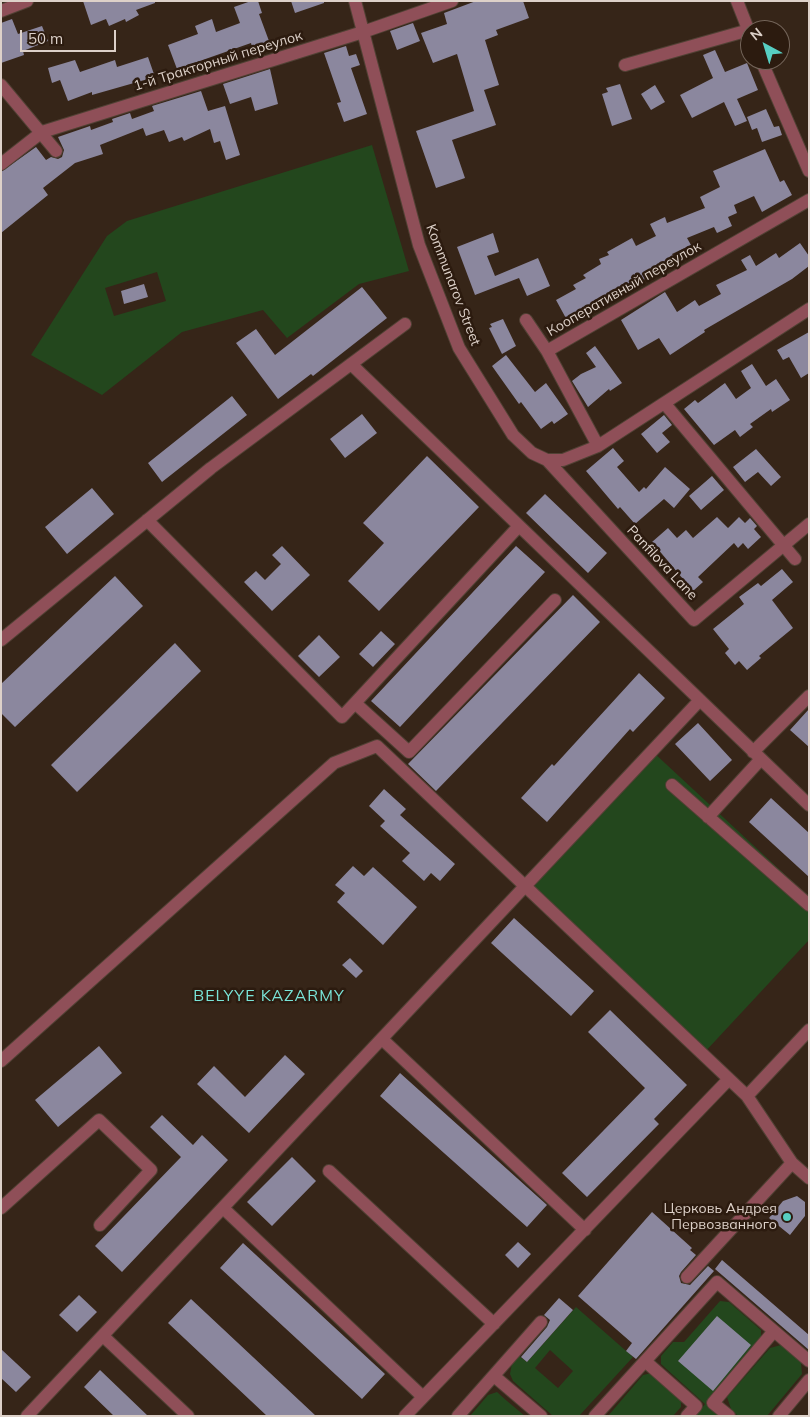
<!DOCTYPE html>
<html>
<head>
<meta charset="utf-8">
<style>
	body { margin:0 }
	#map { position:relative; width:810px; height:1417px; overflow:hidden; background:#362518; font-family:Mulish,sans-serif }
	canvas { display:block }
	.frame { position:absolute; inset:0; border:2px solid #ddd1c9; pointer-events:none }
	.north { position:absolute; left:740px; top:20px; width:50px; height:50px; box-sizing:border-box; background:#2c1b0f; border:1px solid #736459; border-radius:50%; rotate:321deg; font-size:14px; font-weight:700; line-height:20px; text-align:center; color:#ddd1c9 }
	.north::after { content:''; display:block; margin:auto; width:18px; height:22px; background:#57cec2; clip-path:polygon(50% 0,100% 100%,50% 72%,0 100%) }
	.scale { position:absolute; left:20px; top:30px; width:96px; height:22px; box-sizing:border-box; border:2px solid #ddd1c9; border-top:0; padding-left:6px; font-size:15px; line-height:18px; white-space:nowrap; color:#ddd1c9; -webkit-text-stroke:4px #2c1b0f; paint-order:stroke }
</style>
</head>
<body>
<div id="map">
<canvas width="810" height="1417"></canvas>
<div class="frame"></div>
<div class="north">N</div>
<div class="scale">50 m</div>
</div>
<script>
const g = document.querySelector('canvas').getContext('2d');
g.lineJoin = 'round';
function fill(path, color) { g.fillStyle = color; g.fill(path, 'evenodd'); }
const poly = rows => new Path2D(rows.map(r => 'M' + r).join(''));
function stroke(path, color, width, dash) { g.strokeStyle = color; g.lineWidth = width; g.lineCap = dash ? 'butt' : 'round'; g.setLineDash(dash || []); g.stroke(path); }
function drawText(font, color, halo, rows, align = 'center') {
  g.font = font + ' Mulish,sans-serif'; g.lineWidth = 5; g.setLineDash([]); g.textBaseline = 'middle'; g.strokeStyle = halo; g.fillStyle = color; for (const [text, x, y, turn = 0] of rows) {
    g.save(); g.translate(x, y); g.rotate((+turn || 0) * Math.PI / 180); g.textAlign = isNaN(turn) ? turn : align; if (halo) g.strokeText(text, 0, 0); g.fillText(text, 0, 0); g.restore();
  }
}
fill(poly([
	[372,145,409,271,359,284,287,338,263,310,182,332,102,395,31,355,107,236,127,221],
	[157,272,166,301,114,316,105,288],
	[652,751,809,897,809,940,703,1054,526,887],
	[720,1301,729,1302,761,1330,761,1341,706,1404,719,1416,696,1416,705,1404,661,1364,661,1356,673,1342,684,1342],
	[576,1307,633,1357,579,1416,553,1416,513,1381,510,1374,512,1363,519,1356,527,1362],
	[550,1350,573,1371,558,1388,535,1368],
	[781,1345,801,1362,802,1374,767,1416,738,1416,731,1409,727,1397,770,1348],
	[652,1373,681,1400,681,1407,673,1416,608,1416,643,1375],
	[497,1392,507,1401,525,1416,470,1416,488,1395]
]), '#23471d');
fill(poly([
	[83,1,155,1,155,3,136,10,139,15,126,22,125,19,109,26,106,19,91,25],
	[251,1,258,1,262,13,259,14,269,41,252,47,251,43,177,69,168,45,198,34,195,26,212,19,216,32,240,23,234,7],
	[291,1,324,1,324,3,295,13],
	[476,1,523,1,529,18,496,30,498,35,485,40,499,85,484,90,496,125,452,140,465,178,436,188,416,131,474,111,457,54,433,63,421,33,447,24,444,13],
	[12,19,18,34,42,26,48,41,23,51,24,55,1,63,1,23],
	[413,23,420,41,397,50,390,31],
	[346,46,349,56,356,54,360,65,351,68,367,114,344,122,337,103,341,102,324,53],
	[715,50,725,72,747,63,758,90,737,99,747,121,735,126,724,102,692,118,680,95,713,78,703,55],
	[148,57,155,77,92,95,92,92,68,101,60,80,52,83,48,68,75,60,80,72,115,60,117,67],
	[270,69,278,104,255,111,251,97,230,104,223,84],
	[620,84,632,119,612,126,602,94,608,92,606,88],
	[655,85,665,102,651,110,641,94],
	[201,91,208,111,225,106,240,155,226,160,220,141,214,143,210,129,184,141,182,137,169,142,164,130,146,136,143,128,100,145,103,154,75,163,43,188,48,195,1,233,1,172,36,147,46,160,51,157,58,159,62,157,64,150,58,137,90,126,91,130,113,122,112,119,130,113,132,119,154,111,152,106],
	[766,109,774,127,779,126,782,135,762,142,757,128,752,130,747,117],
	[765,149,780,182,784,180,792,195,762,212,754,196,734,205,737,213,728,217,732,226,717,233,714,227,687,238,691,245,672,254,675,259,652,270,654,274,568,322,556,300,576,289,573,285,586,278,583,275,601,264,599,259,609,255,607,252,632,238,636,246,656,236,650,224,665,217,667,223,705,208,700,197,720,187,713,171],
	[493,233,499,252,487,256,495,276,538,258,550,286,527,296,519,278,475,295,457,247],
	[800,243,809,256,809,266,792,279,704,330,705,332,670,355,659,338,638,350,621,320,665,292,677,312,695,300,699,306,721,294,716,285,747,270,741,260,750,255,756,266,776,253,779,258],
	[144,284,148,297,124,304,121,291],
	[362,287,387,318,313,376,311,374,278,399,236,343,256,329,275,355],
	[503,319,516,346,502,354,489,328,492,327,490,324],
	[809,332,809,373,801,378,789,357,783,360,777,350],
	[595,346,622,383,610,391,609,389,588,407,572,381,581,374,596,367,586,353],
	[506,355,535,392,546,383,568,414,554,424,552,421,541,429,521,402,519,404,492,366],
	[752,364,766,386,776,379,790,400,772,412,771,409,750,424,753,427,740,437,735,430,714,445,684,409,695,400,698,403,725,383,736,399,751,388,741,371],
	[232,396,247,415,162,482,148,463],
	[362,414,377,433,345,458,330,439],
	[664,415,672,425,662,433,670,442,657,453,641,434],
	[613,448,624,461,617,467,639,492,644,487,646,489,665,467,690,489,674,508,664,499,635,524,620,507,618,509,586,471],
	[756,449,781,477,771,486,758,472,745,482,733,467],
	[427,456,479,507,379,611,348,581,384,543,363,523],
	[712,476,724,490,701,510,689,496],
	[92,488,114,514,67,554,45,527],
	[545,494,607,553,588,573,526,513],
	[717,517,728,528,739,517,745,523,750,518,757,526,754,529,761,537,748,549,743,543,738,548,734,543,698,577,703,582,693,591,652,542,668,528,677,538,686,530,693,538],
	[282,546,310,575,272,611,244,582,256,571,265,580,281,564,272,555],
	[516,546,545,572,400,727,371,701],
	[782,569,793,582,772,600,793,628,759,656,761,658,747,670,739,661,735,665,725,653,729,649,713,629,744,604,739,597,758,583,761,586],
	[115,576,143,606,15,727,1,713,1,684],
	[573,595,600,622,436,791,408,764],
	[381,631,395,644,373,667,359,654],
	[319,635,340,657,319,677,298,656],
	[175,643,201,671,77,792,51,765],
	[639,673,665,698,633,732,630,729,547,822,521,798,552,764,554,766],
	[809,709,809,747,790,730],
	[698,723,732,760,710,781,675,744],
	[384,789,406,809,400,815,455,864,440,881,431,873,424,881,402,861,410,853,380,826,385,821,369,806],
	[771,798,809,833,809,877,749,822],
	[353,866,364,876,373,867,417,907,383,945,337,902,345,893,335,885],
	[514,918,594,991,571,1016,491,943],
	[350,958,363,971,356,978,342,965],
	[610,1010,687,1085,654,1119,659,1124,587,1197,562,1173,645,1088,588,1032],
	[99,1046,122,1073,58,1127,35,1100],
	[285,1055,305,1074,249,1133,197,1084,214,1066,245,1097],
	[400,1073,547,1205,527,1227,380,1096],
	[162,1115,193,1145,202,1135,228,1160,122,1272,95,1246,181,1157,150,1127],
	[292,1157,316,1181,272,1226,247,1202],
	[797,1196,805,1202,805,1216,790,1235,769,1218,783,1201],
	[652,1212,692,1248,690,1250,696,1255,681,1272,679,1276,681,1283,690,1285,708,1266,714,1271,636,1359,626,1351,632,1343,578,1296],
	[518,1242,531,1254,518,1268,505,1255],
	[243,1243,385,1374,362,1399,220,1268],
	[722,1260,809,1335,809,1350,715,1269],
	[79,1295,97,1312,77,1332,59,1315],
	[559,1298,573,1310,527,1362,521,1357,547,1327,550,1320,544,1315],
	[191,1299,316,1416,267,1416,168,1323],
	[717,1316,751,1345,713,1391,678,1361],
	[1,1349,31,1377,16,1392,1,1378],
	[100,1370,148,1416,114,1416,84,1387]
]), '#8b879e');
const minor = poly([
	[355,1,419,245,459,348,513,435,532,453,547,460,563,460,598,446,809,309],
	[737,1,750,34],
	[1,11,27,1],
	[761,60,809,171],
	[625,65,749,30],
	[1,85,56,151],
	[1,164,42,132,363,32,452,1],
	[526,320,547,351],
	[351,364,809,805],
	[665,404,795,559],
	[598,446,547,351,809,200],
	[547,460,694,620,809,524],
	[147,520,342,717,519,526],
	[1,640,211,468,405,324],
	[355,703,409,752,555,600],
	[753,752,809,696],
	[672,785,809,905],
	[708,817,761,759],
	[382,1039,585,1230],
	[1,1061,334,763,377,746,747,1096,792,1163,809,1178],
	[747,1096,809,1030],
	[329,1171,494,1324],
	[1,1208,99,1120,151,1170,100,1225],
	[223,1208,423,1397],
	[687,1277,792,1163],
	[103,1336,188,1416],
	[645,1361,696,1406,687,1416],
	[494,1376,541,1416],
	[27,1416,700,700],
	[405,1416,729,1079],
	[458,1416,541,1322],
	[595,1416,717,1282,809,1361],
	[729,1416,713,1403,774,1331],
	[779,1416,809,1380]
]);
stroke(minor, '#514134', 14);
stroke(minor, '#8f4f58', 12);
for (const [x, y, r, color] of [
	[787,1217,5,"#57cec2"]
]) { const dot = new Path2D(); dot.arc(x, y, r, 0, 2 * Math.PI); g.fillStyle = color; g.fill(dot); stroke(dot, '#2c1b0f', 2); }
drawText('14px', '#ddd1c9', '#2c1b0f', [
	["1-й Тракторный переулок",218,61,-17],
	["Kommunarov Street",453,285,69],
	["Кооперативный переулок",624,289,-30],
	["Panfilova Lane",662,563,47]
]);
drawText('14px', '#ddd1c9', '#2c1b0f', [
	["Церковь Андрея",777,1209],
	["Первозванного",777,1225]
], 'right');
g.letterSpacing = '1px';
drawText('16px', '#7ae4d8', '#2c1b0f', [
	["BELYYE KAZARMY",269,996]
]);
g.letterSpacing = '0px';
</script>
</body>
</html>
